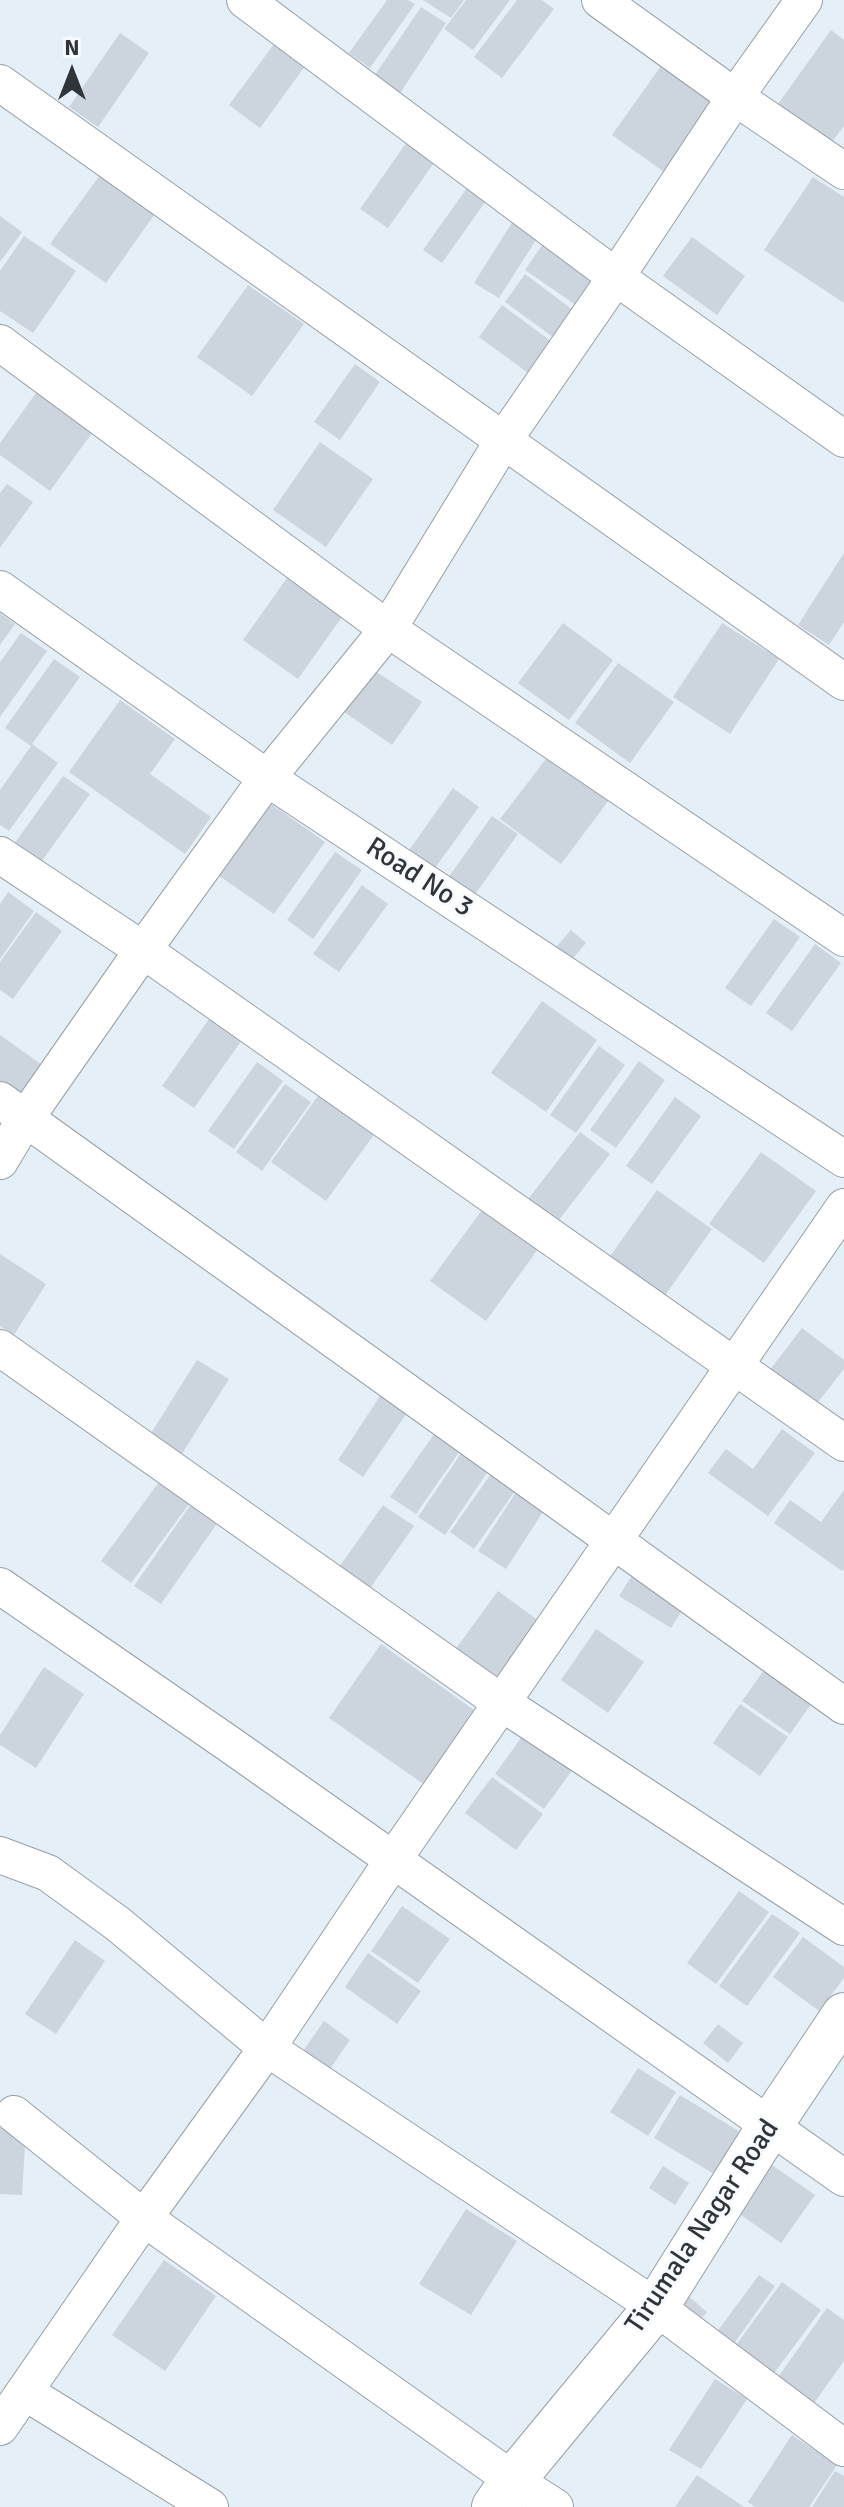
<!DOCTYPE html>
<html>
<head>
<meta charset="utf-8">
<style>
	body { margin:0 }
	#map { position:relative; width:844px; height:2507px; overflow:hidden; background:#e5eff7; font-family:Signika,sans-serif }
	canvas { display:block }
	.north { position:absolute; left:32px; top:32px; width:80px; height:80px; -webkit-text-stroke:6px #f7fbff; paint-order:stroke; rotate:0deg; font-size:22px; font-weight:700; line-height:32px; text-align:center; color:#313538 }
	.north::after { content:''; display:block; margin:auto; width:28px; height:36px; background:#313538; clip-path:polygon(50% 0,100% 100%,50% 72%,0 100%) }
</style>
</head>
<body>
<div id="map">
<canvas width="844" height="2507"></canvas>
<div class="north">N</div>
</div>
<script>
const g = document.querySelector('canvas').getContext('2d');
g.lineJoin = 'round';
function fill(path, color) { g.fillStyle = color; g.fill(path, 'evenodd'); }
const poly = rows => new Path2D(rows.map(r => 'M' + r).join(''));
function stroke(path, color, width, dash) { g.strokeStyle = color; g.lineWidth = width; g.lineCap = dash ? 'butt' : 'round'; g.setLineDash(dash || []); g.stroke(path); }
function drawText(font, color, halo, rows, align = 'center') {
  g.font = font + ' Signika,sans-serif'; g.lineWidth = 6; g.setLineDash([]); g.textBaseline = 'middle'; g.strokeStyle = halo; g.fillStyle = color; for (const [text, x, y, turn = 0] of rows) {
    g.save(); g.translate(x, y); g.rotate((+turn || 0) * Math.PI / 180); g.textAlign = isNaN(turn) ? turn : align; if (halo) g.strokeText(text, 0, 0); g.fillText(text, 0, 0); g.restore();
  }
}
fill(poly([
	[387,0,408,0,415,4,370,68,349,53],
	[423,0,464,0,451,18],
	[466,0,510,0,473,50,444,29],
	[517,0,542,0,554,9,502,78,474,57],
	[421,7,446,23,399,95,373,78],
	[831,30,844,40,844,126,832,142,778,104],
	[120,33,149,53,98,127,69,107],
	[280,36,311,58,260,128,229,105],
	[663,63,718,102,667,174,612,135],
	[411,136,439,156,388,228,360,209],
	[102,172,157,211,106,283,50,244],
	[813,177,844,197,844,303,764,250],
	[474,178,493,191,442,263,423,250],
	[518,213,543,229,499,298,474,283],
	[0,216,22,232,0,262],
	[551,232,609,272,583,310,525,270],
	[24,236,76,271,33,333,0,311,0,271],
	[692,237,745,276,717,315,663,276],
	[525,274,581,316,561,343,505,302],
	[248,285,304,324,252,396,197,357],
	[502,305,559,347,535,378,479,337],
	[355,364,380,382,340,440,314,422],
	[44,382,100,422,50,491,0,455,0,443],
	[320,442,373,479,326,547,273,510],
	[7,484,33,502,0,548,0,493],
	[844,553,844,622,829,645,798,625],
	[294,568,349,607,298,679,243,640],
	[0,613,15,624,0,645],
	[563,623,613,660,569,720,518,683],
	[722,623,779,659,730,734,673,697],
	[21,633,47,651,0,717,0,662],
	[54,659,80,677,32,744,58,763,9,831,0,825,0,790,31,746,5,728],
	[363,663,422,702,392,745,334,705],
	[618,663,674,702,630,763,575,723],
	[120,700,175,739,150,774,211,817,185,854,69,772],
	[549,755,609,800,561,864,500,819],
	[63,776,90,794,41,862,14,844],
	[453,788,479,807,430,875,405,856],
	[270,803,325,842,274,914,218,875],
	[492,816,518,834,469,903,443,885],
	[335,852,362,870,313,939,287,920],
	[362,885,388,904,339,972,313,954],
	[8,892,34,911,0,959,0,904],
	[36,912,62,931,13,999,0,990,0,962],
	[774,919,800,937,751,1006,725,988],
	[571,930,586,943,564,969,548,956],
	[815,944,841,963,792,1031,766,1013],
	[542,1001,597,1040,546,1112,491,1073],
	[212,1015,244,1037,194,1108,162,1086],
	[0,1035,42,1065,18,1097,0,1084],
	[599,1046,625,1065,576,1133,550,1115],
	[639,1061,665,1080,616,1148,590,1130],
	[257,1062,283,1081,234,1149,208,1131],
	[285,1084,311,1102,262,1171,236,1152],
	[322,1090,378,1129,326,1201,271,1162],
	[675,1097,701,1116,652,1184,626,1166],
	[580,1132,610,1154,555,1225,525,1203],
	[761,1152,816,1191,764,1263,709,1224],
	[657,1190,712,1229,661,1301,606,1262],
	[482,1210,538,1249,486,1321,430,1281],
	[0,1254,46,1284,14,1335,0,1326],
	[802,1328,844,1360,844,1369,815,1406,769,1371],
	[197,1360,229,1379,180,1457,148,1438],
	[384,1390,411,1407,363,1477,338,1460],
	[439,1427,464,1445,416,1514,390,1497],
	[782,1429,815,1453,768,1516,708,1473,726,1449,753,1469],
	[466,1446,493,1464,445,1535,418,1517],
	[498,1464,522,1481,474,1549,450,1532],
	[159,1482,189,1504,131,1583,101,1561],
	[522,1483,550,1501,506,1569,478,1551],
	[844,1490,844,1569,842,1571,774,1523,790,1500,821,1522],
	[191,1504,218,1522,161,1604,134,1586],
	[383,1505,414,1526,366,1594,335,1573],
	[638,1566,690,1598,671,1628,619,1596],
	[498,1591,550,1629,501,1696,449,1658],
	[596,1629,644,1662,608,1713,561,1680],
	[381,1644,484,1717,432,1790,329,1718],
	[772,1659,819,1693,790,1734,742,1701],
	[44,1667,84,1694,36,1768,0,1745,0,1735],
	[740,1704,788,1737,760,1776,713,1743],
	[524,1734,573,1769,544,1809,495,1774],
	[492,1777,543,1814,516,1850,465,1813],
	[739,1891,769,1912,716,1984,687,1963],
	[402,1906,450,1939,418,1983,371,1951],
	[772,1914,800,1933,747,2006,719,1986],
	[803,1937,844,1967,844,1978,819,2011,773,1977],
	[75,1940,105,1961,56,2034,25,2014],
	[368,1953,421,1991,397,2024,345,1987],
	[324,2021,350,2040,325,2076,298,2058],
	[718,2024,743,2043,728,2063,703,2043],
	[638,2068,676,2092,648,2136,610,2112],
	[680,2095,740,2132,714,2174,654,2138],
	[0,2128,26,2129,22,2195,0,2194],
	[772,2165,815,2195,781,2243,738,2213],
	[663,2166,689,2183,675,2205,649,2188],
	[466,2209,517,2241,471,2315,419,2284],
	[164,2260,216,2296,165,2371,112,2335],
	[759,2275,775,2286,733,2345,716,2333],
	[782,2282,821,2310,769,2380,731,2352],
	[681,2290,707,2312,695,2326,669,2304],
	[827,2308,844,2320,844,2361,812,2406,776,2380],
	[715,2379,747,2399,701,2469,669,2450],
	[792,2435,837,2465,809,2507,755,2507,748,2502],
	[835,2471,844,2476,844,2507,812,2507],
	[697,2475,744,2507,675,2507]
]), '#ccd5dd');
const street = poly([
	[245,0,616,277,844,439],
	[600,0,735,97,844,171],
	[0,83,844,682],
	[0,343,388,629,844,938],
	[0,589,267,778,844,1159],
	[0,855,143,950,844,1443],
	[0,1100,844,1706],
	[0,1161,25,1119,143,950,267,778,388,629,503,441,616,277,735,97,804,0],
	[0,1348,502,1703,844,1927],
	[0,1586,232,1746,844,2178],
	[0,1855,48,1873,118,1924,267,2048,656,2307,844,2448],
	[14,2114,144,2218,513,2480,555,2507],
	[25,2392,210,2507],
	[0,2427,144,2218,267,2048,393,1860,844,1207]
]);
const secondary = poly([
	[494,2507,513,2480,656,2307,771,2124,844,2015]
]);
stroke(street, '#979fa7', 38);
stroke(secondary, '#979fa7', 46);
stroke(street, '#fff', 36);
stroke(secondary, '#fff', 44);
drawText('28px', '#313538', '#f7fbff', [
	["Road No 3",419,878,33],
	["Tirumala Nagar Road",703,2227,-56]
]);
</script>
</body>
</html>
